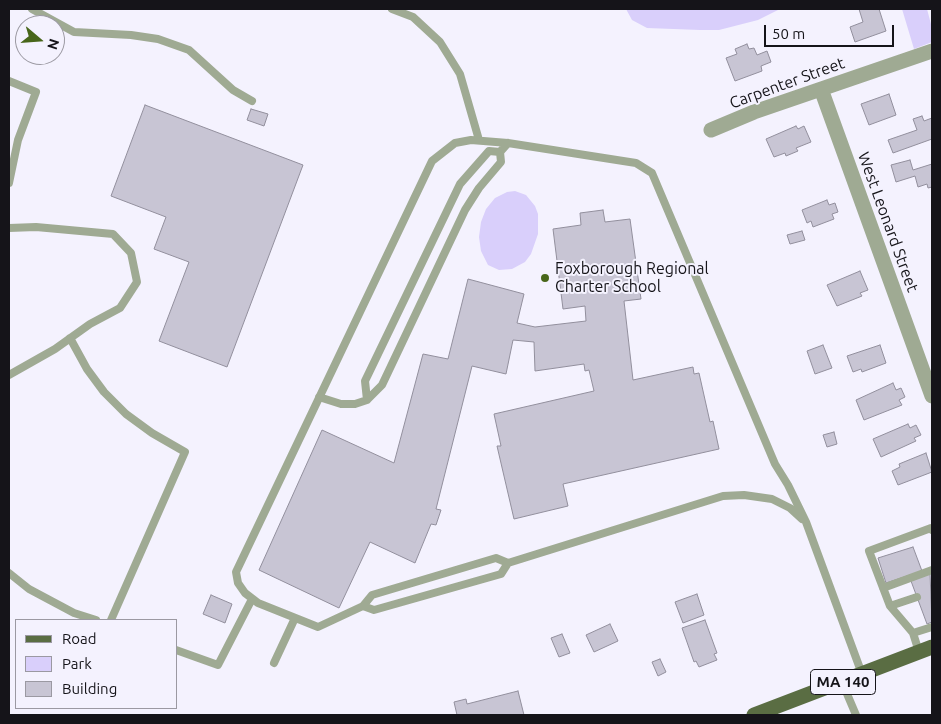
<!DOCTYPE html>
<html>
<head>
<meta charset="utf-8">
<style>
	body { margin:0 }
	#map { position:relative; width:941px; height:724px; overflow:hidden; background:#f4f2fe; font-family:Ubuntu,sans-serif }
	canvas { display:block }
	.frame { position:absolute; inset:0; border:10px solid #151419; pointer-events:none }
	.legend { position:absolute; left:15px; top:619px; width:162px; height:90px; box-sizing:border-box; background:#f4f2fe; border:1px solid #9b99a2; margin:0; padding:6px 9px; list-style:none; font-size:15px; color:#151419 }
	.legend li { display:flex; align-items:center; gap:10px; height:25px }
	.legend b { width:25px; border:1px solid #9b99a2 }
	.north { position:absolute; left:15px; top:15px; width:50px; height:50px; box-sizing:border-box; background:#f4f2fe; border:1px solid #9b99a2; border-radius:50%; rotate:108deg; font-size:14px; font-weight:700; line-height:20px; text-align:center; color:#151419 }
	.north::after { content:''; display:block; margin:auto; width:18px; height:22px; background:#48661a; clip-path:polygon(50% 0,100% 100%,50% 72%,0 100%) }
	.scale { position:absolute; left:764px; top:25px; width:130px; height:22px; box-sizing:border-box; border:2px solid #151419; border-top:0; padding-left:6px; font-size:15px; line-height:18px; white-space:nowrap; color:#151419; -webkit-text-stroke:4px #f4f2fe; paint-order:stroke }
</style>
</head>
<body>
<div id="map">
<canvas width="941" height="724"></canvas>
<div class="frame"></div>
<ul class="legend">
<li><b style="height:6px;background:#5a6d43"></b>Road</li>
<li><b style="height:14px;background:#d9cffb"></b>Park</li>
<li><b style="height:14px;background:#c8c5d4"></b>Building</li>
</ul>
<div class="north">N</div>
<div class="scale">50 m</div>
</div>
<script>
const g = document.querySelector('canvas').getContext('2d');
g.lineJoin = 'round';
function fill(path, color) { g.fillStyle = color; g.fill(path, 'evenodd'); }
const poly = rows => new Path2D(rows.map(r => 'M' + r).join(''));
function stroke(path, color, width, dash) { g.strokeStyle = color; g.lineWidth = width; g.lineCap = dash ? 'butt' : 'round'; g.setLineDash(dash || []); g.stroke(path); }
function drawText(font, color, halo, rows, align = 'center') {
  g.font = font + ' Ubuntu,sans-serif'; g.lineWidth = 4; g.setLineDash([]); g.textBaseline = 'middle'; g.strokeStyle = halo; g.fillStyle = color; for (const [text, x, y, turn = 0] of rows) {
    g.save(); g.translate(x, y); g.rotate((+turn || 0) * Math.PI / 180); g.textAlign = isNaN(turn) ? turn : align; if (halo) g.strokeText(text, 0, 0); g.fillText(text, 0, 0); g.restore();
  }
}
fill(poly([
	[626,9,780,9,758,20,719,30,700,30,647,28,632,20],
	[902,9,927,9,932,28,932,42,914,49],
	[515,191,526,195,535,206,538,214,538,234,531,254,525,262,512,269,499,270,488,265,481,251,479,237,481,222,486,209,495,198,507,192]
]), '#d9cffb');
const building = poly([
	[859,9,879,9,886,31,855,42,850,27,863,22,859,9],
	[747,44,749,49,754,48,757,55,767,51,771,62,761,66,762,71,735,81,726,58,737,54,735,49,747,44],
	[889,94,896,115,869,125,861,104,889,94],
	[145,105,303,165,227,367,159,341,189,262,154,249,166,217,111,196,145,105],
	[251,109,268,114,264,126,247,120,251,109],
	[922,116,924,121,932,118,932,139,893,153,888,140,917,130,913,119,922,116],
	[796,126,798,129,804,126,811,142,796,148,798,151,786,156,785,153,774,157,766,139,796,126],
	[910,160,913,170,932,164,932,187,928,188,927,184,918,187,915,176,896,182,891,165,910,160],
	[827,200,829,205,835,203,838,212,832,214,834,219,813,227,811,221,807,223,802,210,827,200],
	[603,210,605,222,630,219,641,299,624,301,633,380,693,367,694,374,699,373,710,422,713,421,719,449,563,484,568,506,514,519,497,446,501,446,494,414,594,391,589,370,585,371,584,364,535,371,534,342,513,340,506,374,472,366,436,509,441,510,436,525,431,524,415,563,370,542,339,608,259,570,322,430,394,463,423,354,448,359,468,279,524,294,517,323,535,327,586,321,585,306,563,309,553,229,581,225,580,213,603,210],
	[802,231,805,240,790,244,787,235,802,231],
	[860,271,868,290,860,293,862,296,837,306,827,285,860,271],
	[823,345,832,368,815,374,807,351,823,345],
	[880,345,886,363,862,372,861,369,853,372,847,356,880,345],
	[893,383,896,390,901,388,905,397,899,400,902,405,864,420,856,400,893,383],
	[908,424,910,428,916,425,921,435,914,438,916,441,881,457,873,439,908,424],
	[834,432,837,444,827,447,823,435,834,432],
	[926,453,932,472,898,485,892,471,900,467,899,464,926,453],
	[913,547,922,571,886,583,878,558,913,547],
	[930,573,932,622,927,624,911,581,930,573],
	[697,594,704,615,683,623,675,602,697,594],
	[211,595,232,604,225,623,203,614,211,595],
	[705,620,717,653,714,654,717,660,699,667,696,661,694,662,682,628,705,620],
	[610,624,618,641,594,652,586,635,610,624],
	[562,634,570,653,559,657,551,638,562,634],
	[660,659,666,672,658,676,652,662,660,659],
	[518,691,524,715,457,715,454,702,466,699,467,704,518,691]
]);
fill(building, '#c8c5d4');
stroke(building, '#928f9d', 1);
stroke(poly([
	[32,9,74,32,131,35,158,39,189,50,233,90,252,101],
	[392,9,413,17,440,42,460,74,479,140],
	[9,81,36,92,18,140,9,183],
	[9,228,36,227,113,234,131,253,137,282,120,308,90,324,55,349,9,375],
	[70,338,87,369,104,392,126,414,152,433,185,452,111,620],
	[319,397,341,404,355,404,367,400,382,385,465,210,479,188,501,162,500,152,508,143],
	[367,400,365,381,460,184,489,151,500,152],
	[508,563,496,558,372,595,363,606,318,627,258,603,245,593,238,583,236,572,432,161,455,143,471,140,508,143,636,163,652,173,775,464,788,485,806,522,862,674],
	[9,573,29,589,74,613,96,620],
	[883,588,932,570],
	[363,606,374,610,501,574,508,563,723,496,744,495,772,499,790,508,802,519],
	[890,606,917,597],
	[913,633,932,627],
	[176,650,218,665,252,599],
	[919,652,913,633,890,606,869,551,931,528,932,530],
	[274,663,295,618],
	[842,682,856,715]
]), '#9faa93', 8);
stroke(poly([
	[821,89,932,396],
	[711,130,754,112,932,51]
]), '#9faa93', 15);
stroke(poly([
	[754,715,932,647]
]), '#5a6d43', 15);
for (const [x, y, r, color] of [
	[545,278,5,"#48661a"]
]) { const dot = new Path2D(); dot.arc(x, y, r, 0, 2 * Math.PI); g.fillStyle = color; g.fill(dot); stroke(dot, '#f4f2fe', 2); }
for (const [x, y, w] of [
	[843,682,65]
]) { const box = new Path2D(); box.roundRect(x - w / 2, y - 12.5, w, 25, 4); g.fillStyle = '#f4f2fe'; g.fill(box); stroke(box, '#151419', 1); }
drawText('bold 15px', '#151419', null, [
	["MA 140",843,682]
]);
drawText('16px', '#151419', '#f4f2fe', [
	["Carpenter Street",787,83,-20],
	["West Leonard Street",888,222,70]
]);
drawText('16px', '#151419', '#f4f2fe', [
	["Foxborough Regional",555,269],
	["Charter School",555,287]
], 'left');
</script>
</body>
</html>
